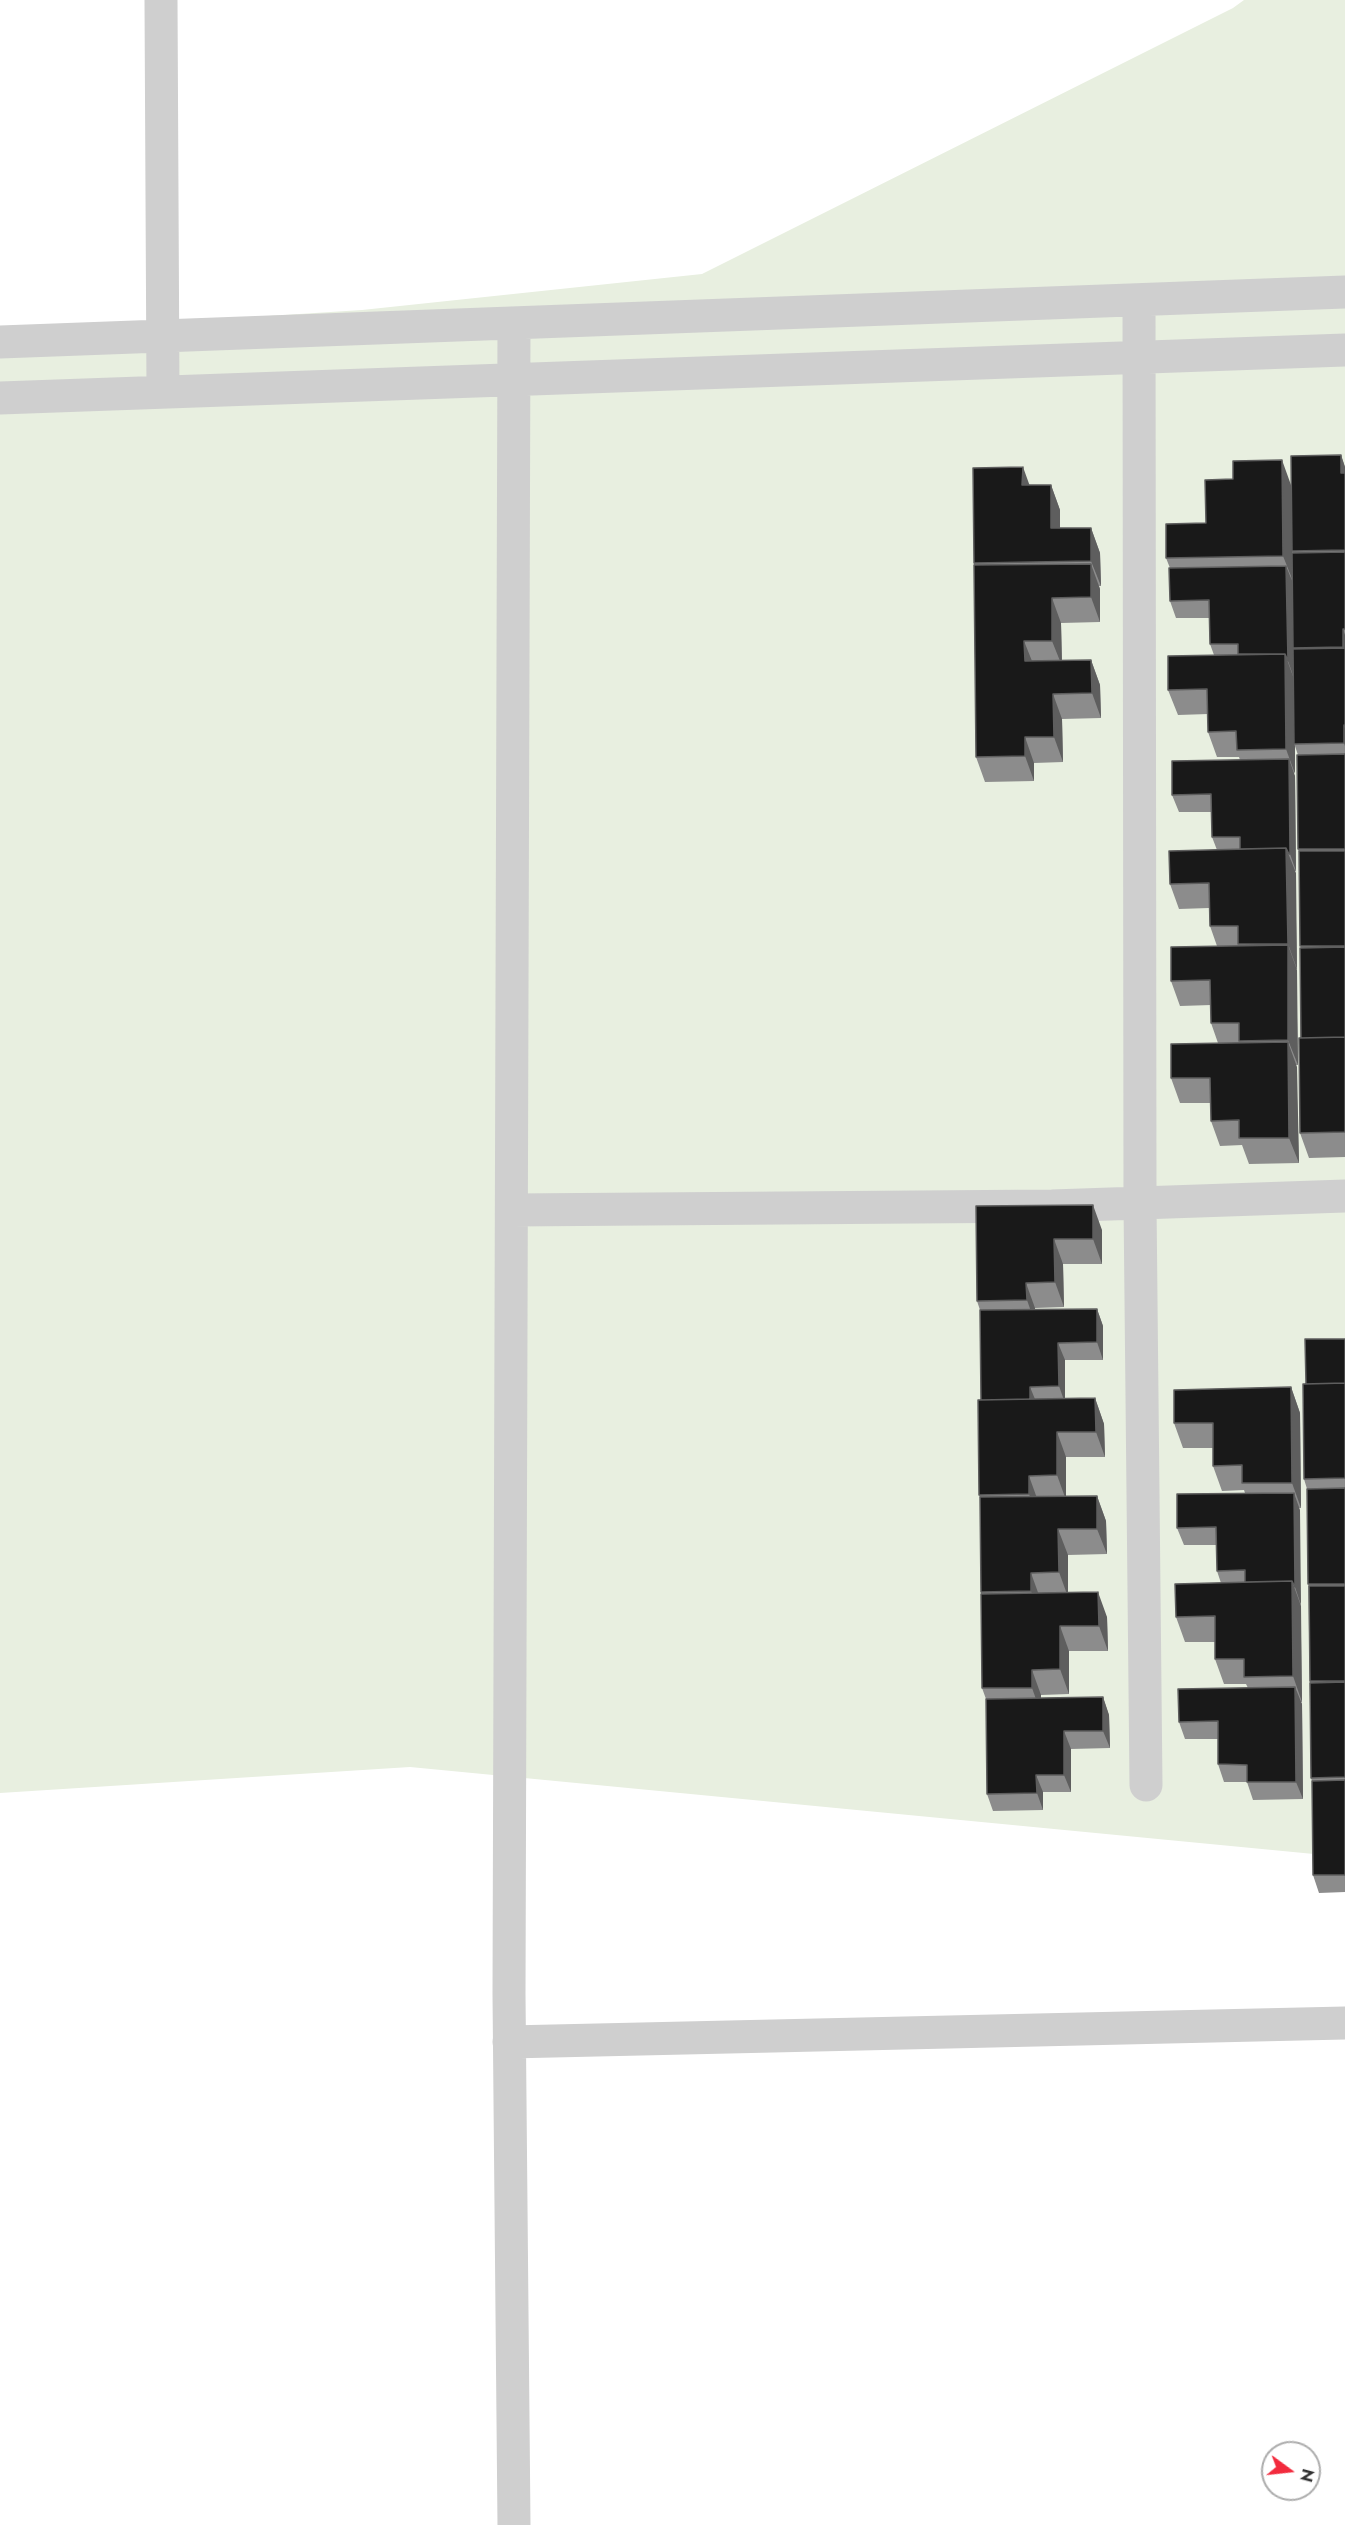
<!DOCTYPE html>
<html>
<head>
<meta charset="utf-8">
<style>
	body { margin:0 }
	#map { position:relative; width:1345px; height:2525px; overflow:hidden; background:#fff; font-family:Jost,sans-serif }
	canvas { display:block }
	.north { position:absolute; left:1261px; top:2441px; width:60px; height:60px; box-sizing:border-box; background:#fff; border:2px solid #adadad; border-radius:50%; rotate:105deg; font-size:16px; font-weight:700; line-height:24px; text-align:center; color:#323232 }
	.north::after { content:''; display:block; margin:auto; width:21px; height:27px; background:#f22b3d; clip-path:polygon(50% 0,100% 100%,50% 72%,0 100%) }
</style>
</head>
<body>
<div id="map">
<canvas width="1345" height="2525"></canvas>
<div class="north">N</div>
</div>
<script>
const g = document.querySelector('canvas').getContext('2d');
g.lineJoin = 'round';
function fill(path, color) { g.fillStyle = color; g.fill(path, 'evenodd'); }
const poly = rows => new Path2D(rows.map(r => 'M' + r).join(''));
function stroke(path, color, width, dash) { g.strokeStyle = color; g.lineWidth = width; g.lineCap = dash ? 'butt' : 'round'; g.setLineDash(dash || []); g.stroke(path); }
fill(poly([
	[1244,0,1345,0,1345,1857,410,1767,0,1793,0,333,362,310,702,274,1233,8]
]), '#e8efe0');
stroke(poly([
	[161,0,163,392],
	[1139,300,1140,1203,1146,1785],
	[514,323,509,1994,514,2525],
	[0,342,1345,292],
	[0,398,1345,350],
	[512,1210,1052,1206,1345,1196],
	[509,2042,1345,2023]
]), '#cfcfcf', 33);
fill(poly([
	[1341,455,1345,467,1345,1157,1309,1158,1300,1133,1301,948,1299,852,1298,849,1298,755,1295,746,1294,774,1295,776,1296,871,1295,871,1297,969,1296,969,1298,1065,1296,1065,1299,1163,1249,1164,1242,1145,1220,1146,1211,1121,1211,1103,1180,1103,1171,1078,1218,1043,1211,1023,1211,1005,1180,1006,1171,981,1217,946,1210,926,1209,908,1179,909,1170,884,1217,850,1212,837,1212,812,1179,812,1172,795,1240,760,1239,757,1217,757,1208,732,1208,714,1178,715,1168,690,1214,655,1210,644,1209,618,1176,618,1170,601,1170,568,1166,558,1206,523,1291,485,1292,578,1293,553,1292,551],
	[1029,485,1051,485,1060,510,1060,528,1091,528,1100,553,1101,586,1099,586,1100,589,1100,622,1061,623,1062,660,1091,660,1100,685,1101,718,1062,719,1063,762,1034,763,1034,781,985,782,976,757,974,563],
	[976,1206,1102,1230,1102,1264,1063,1264,1064,1307,1035,1308,1035,1310,1097,1309,1103,1326,1103,1360,1065,1360,1065,1399,1095,1398,1104,1424,1105,1457,1066,1457,1066,1496,1097,1496,1106,1521,1107,1554,1068,1555,1068,1592,1107,1617,1108,1651,1069,1651,1069,1694,1041,1695,1041,1698,1103,1697,1109,1715,1110,1748,1071,1749,1071,1792,1043,1792,1043,1810,993,1811,987,1794,986,1699,982,1688,980,1498,979,1495,981,1400,980,1310,977,1301],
	[1345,1339,1345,1892,1319,1893,1313,1875,1312,1781,1311,1778,1307,1489,1304,1479,1306,1384],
	[1291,1387,1300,1413,1301,1508,1299,1508,1302,1702,1301,1702,1302,1704,1303,1799,1253,1800,1247,1782,1224,1782,1218,1764,1218,1739,1185,1739,1179,1722,1248,1688,1246,1684,1224,1684,1215,1659,1215,1642,1185,1642,1176,1617,1221,1583,1217,1571,1217,1545,1184,1545,1177,1528,1245,1493,1244,1490,1222,1491,1213,1466,1213,1448,1183,1448,1174,1423]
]), '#8c8c8c');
fill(poly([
	[1341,455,1345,467,1345,485,1341,473],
	[1282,460,1291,485,1293,581,1283,556],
	[1023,467,1032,492,1022,485],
	[1051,485,1060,510,1060,553,1051,528],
	[1091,528,1100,553,1101,586,1091,561],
	[1091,564,1100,589,1100,622,1091,597],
	[1286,566,1293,583,1294,678,1288,661],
	[1052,598,1061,623,1062,666,1052,641],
	[1343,629,1345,635,1345,652,1343,647],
	[1024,641,1034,666,1025,661],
	[1285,654,1294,679,1294,744,1295,746,1295,774,1286,749],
	[1091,660,1100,685,1101,718,1092,693],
	[1053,694,1062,719,1063,762,1054,737],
	[1344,725,1345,729,1345,746,1344,743],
	[1025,737,1034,763,1034,781,1025,756],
	[1289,759,1295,776,1296,871,1290,854],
	[1286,848,1296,873,1297,969,1288,944],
	[1288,945,1297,970,1298,1065,1288,1040],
	[1288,1042,1297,1067,1299,1163,1289,1138],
	[1093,1205,1102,1230,1102,1264,1093,1239],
	[1054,1239,1063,1264,1064,1307,1055,1282],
	[1026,1283,1035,1308,1036,1326,1027,1300],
	[1097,1309,1103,1326,1103,1360,1097,1342],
	[1058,1343,1065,1360,1065,1403,1059,1386],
	[1030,1387,1037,1404,1030,1404],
	[1291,1387,1300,1413,1301,1508,1292,1483],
	[1095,1398,1104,1424,1105,1457,1096,1432],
	[1057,1432,1066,1457,1066,1500,1057,1475],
	[1029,1476,1038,1501,1038,1519,1029,1494],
	[1294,1493,1300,1510,1301,1605,1295,1587],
	[1097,1496,1106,1521,1107,1554,1097,1529],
	[1058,1529,1068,1555,1068,1597,1059,1572],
	[1031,1573,1040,1598,1040,1616,1031,1591],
	[1292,1581,1301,1606,1302,1702,1293,1676],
	[1098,1592,1107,1617,1108,1651,1099,1626],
	[1060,1626,1069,1651,1069,1694,1060,1669],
	[1032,1670,1041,1695,1041,1713,1032,1688],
	[1295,1687,1302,1704,1303,1799,1296,1782],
	[1103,1697,1109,1715,1110,1748,1103,1731],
	[1064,1731,1071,1749,1071,1792,1064,1775],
	[1036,1775,1043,1792,1043,1810,1037,1793]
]), '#5e5e5e');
const building = poly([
	[1341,455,1341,473,1345,473,1345,550,1292,551,1291,456,1341,455],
	[1282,460,1283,556,1166,558,1166,524,1206,523,1205,480,1233,479,1233,461,1282,460],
	[1023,467,1022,485,1051,485,1051,528,1091,528,1091,561,974,563,973,468,1023,467],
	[1345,552,1345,629,1343,629,1343,647,1293,648,1292,553,1345,552],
	[1091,564,1091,597,1052,598,1052,641,1024,641,1025,661,1091,660,1092,693,1053,694,1054,737,1025,737,1025,756,976,757,974,565,1091,564],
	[1286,566,1288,661,1285,654,1238,654,1238,644,1210,644,1209,600,1170,601,1169,568,1286,566],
	[1345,648,1345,725,1344,725,1344,743,1294,744,1293,649,1345,648],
	[1285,654,1286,749,1237,750,1236,731,1208,732,1207,689,1168,690,1168,656,1285,654],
	[1345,754,1345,849,1298,849,1297,755,1345,754],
	[1289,759,1290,854,1289,854,1286,848,1240,849,1240,837,1212,837,1211,794,1172,795,1172,761,1289,759],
	[1286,848,1288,944,1238,944,1238,926,1210,926,1209,883,1170,884,1169,851,1286,848],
	[1299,851,1345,851,1345,946,1300,946,1299,851],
	[1288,945,1288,1040,1239,1041,1239,1023,1211,1023,1210,980,1171,981,1171,947,1288,945],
	[1345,947,1345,1037,1301,1038,1300,948,1345,947],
	[1345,1037,1345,1132,1300,1133,1299,1038,1345,1037],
	[1288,1042,1289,1138,1239,1138,1239,1120,1211,1121,1210,1078,1171,1078,1171,1044,1288,1042],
	[1093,1205,1093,1239,1054,1239,1055,1282,1026,1283,1027,1300,977,1301,976,1206,1093,1205],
	[1097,1309,1097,1342,1058,1343,1059,1386,1030,1387,1030,1399,981,1400,980,1310,1097,1309],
	[1305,1339,1345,1339,1345,1383,1306,1384,1305,1339],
	[1345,1383,1345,1478,1304,1479,1303,1384,1345,1383],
	[1291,1387,1292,1483,1242,1483,1242,1465,1213,1466,1213,1423,1174,1423,1174,1390,1291,1387],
	[1095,1398,1096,1432,1057,1432,1057,1475,1029,1476,1029,1494,979,1495,978,1400,1095,1398],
	[1345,1488,1345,1584,1308,1584,1307,1489,1345,1488],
	[1294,1493,1295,1587,1292,1581,1245,1582,1245,1570,1217,1571,1216,1527,1177,1528,1177,1494,1294,1493],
	[1097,1496,1097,1529,1058,1529,1059,1572,1031,1573,1031,1591,981,1592,980,1497,1097,1496],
	[1292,1581,1293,1676,1244,1677,1244,1659,1215,1659,1215,1616,1176,1617,1175,1584,1292,1581],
	[1309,1586,1345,1586,1345,1681,1310,1681,1309,1586],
	[1098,1592,1099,1626,1060,1626,1060,1669,1032,1670,1032,1688,982,1688,981,1594,1098,1592],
	[1345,1682,1345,1777,1311,1778,1310,1683,1345,1682],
	[1295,1687,1296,1782,1247,1782,1247,1765,1218,1764,1218,1721,1179,1722,1178,1689,1295,1687],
	[1103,1697,1103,1731,1064,1731,1064,1775,1036,1775,1037,1793,987,1794,986,1699,1103,1697],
	[1345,1780,1345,1875,1313,1875,1312,1781,1345,1780]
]);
fill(building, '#191919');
stroke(building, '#5e5e5e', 1.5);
</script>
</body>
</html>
